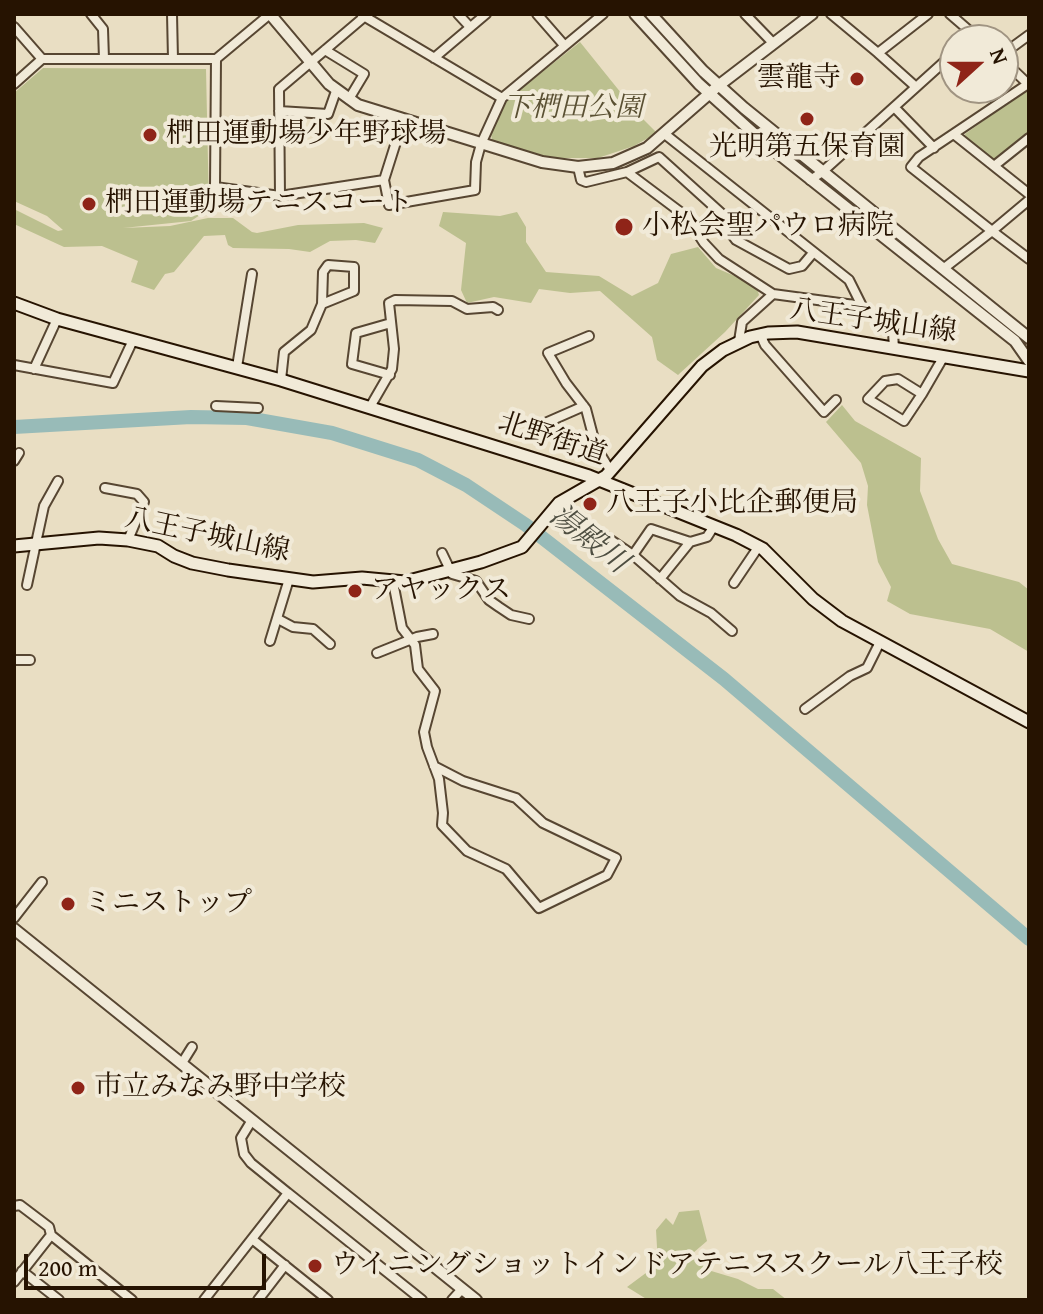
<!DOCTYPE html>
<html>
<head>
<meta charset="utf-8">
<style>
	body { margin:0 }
	#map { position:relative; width:1043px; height:1314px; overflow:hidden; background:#e9dec3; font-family:"Gentium Book Plus",serif }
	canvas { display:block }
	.frame { position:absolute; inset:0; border:16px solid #261301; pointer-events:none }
	.north { position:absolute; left:939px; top:24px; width:80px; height:80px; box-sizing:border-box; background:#f1ead8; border:2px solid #a09482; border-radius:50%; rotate:69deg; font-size:22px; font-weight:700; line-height:32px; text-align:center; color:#261301 }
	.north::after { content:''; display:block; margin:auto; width:28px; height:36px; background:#8f2418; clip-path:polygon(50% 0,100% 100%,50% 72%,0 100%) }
	.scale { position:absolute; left:24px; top:1254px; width:242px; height:36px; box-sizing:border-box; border:4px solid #261301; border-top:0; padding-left:10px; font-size:24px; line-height:28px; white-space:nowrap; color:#261301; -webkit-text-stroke:6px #f1ead8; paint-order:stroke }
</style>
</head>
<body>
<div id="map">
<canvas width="1043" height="1314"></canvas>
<div class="frame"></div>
<div class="north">N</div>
<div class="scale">200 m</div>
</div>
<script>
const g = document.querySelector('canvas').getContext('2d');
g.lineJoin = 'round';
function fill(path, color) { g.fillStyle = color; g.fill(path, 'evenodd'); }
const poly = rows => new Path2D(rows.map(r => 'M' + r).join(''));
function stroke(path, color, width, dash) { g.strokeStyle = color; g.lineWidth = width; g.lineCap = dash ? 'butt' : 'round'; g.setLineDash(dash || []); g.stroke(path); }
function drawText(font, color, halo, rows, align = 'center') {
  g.font = font + ' "Gentium Book Plus","Noto Serif JP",serif'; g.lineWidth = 8; g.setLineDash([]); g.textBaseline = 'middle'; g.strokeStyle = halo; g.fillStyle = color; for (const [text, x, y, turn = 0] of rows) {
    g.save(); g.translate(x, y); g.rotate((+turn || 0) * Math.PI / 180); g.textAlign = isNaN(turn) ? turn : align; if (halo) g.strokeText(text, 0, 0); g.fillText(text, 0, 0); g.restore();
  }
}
fill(poly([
	[580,42,638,114,657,133,634,146,598,158,551,158,492,140,491,134,507,100],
	[43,68,206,69,209,209,191,221,123,228,170,226,208,218,233,218,252,232,257,233,298,225,364,223,383,228,375,243,356,240,330,241,310,252,289,249,233,248,228,245,225,235,204,236,174,272,165,274,154,290,131,282,138,261,102,246,64,247,14,224,14,209,58,231,63,230,47,216,14,201,14,93],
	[1025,91,1029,91,1029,133,997,158,991,159,966,139,965,134],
	[443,212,500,216,517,212,526,227,526,242,546,272,599,276,632,296,658,283,671,254,698,247,716,268,756,285,759,295,725,332,678,375,657,360,652,337,600,291,570,293,539,289,531,303,494,297,467,303,461,290,466,243,439,226],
	[842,405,855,421,921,458,920,491,938,539,952,564,1019,582,1029,590,1029,652,990,629,910,614,887,601,891,587,878,562,867,505,868,486,861,463,826,422],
	[699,1210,707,1241,693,1253,708,1270,738,1279,758,1289,773,1289,787,1300,648,1300,627,1287,658,1264,656,1230,666,1218,673,1225,679,1212]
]), '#bcc08f');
stroke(poly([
	[14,427,191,417,247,418,332,433,418,460,466,485,526,525,724,679,1029,939]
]), '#98bbb8', 14);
const minor = poly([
	[91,14,103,29,104,59],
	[172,14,173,59],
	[270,14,216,59,215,187,280,196,384,180,403,120],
	[458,14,470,27],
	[537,14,564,45],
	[745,14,773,43],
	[831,14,878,53,928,14],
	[950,14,980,40],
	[362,15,502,98],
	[14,27,42,59],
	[325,50,364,74,349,99],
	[878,53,916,87],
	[1003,54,1029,35],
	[434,58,486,14],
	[1003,60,1029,85],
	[14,84,42,59,216,59],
	[894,107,934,148],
	[279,111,328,114,336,91],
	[666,135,849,280,862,306],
	[955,135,1029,194],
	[994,166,1029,138],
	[578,167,581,180,586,182,627,172,687,217,704,243,719,259,773,294,862,306,893,333,894,348],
	[627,172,659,157,721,213,723,223,736,240,789,269,802,266,813,253],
	[384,180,389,205,475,190,476,162,481,144,502,98,603,14],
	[810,180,821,173,955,52],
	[280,196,279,89,364,17],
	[1029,200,992,231,1029,259],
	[943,269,992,231,911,167,919,157,1028,84],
	[760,334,765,345,824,412,836,400],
	[589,336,548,353,566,383,586,409,596,447,610,470],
	[739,341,742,322,773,294],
	[14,365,113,383,133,340],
	[237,367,252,274],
	[34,369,57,319],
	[390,375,352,364,356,333,391,323],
	[281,380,284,352,311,330,322,304,354,291,354,267,328,265,323,272,322,304],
	[922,394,898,379,885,381,868,399,904,421,922,394,944,356],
	[216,406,258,408],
	[370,407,392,369,394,349,389,303,395,300,452,301,467,309,493,307,498,310],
	[543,424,584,406],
	[14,461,19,453],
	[105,488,137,494,144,502,128,540],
	[593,528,633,555,680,596,711,613,732,631],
	[442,553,452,574,476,581,489,600,499,607,511,615,529,619],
	[633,555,651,529,690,542,707,537,714,526],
	[660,579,690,542],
	[393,582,402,628,415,645,418,669,435,691,424,732,427,747,439,779,443,813,442,825,467,851,506,869,539,908,607,875,616,858,543,823,516,798,463,781,434,766],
	[734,583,759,546],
	[27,585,44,506,58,481],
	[278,619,293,627,313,629,330,644],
	[270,641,289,579],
	[377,653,417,637,433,634],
	[14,660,30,660],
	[805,709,850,676,867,668,880,642],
	[14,918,42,882],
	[182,1063,192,1047],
	[288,1193,422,1300],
	[14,1206,20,1205,49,1227,51,1235,132,1300],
	[252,1239,328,1300],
	[22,1271,59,1300],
	[14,1282,51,1235],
	[204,1300,288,1193,251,1163,244,1154,241,1138,252,1120],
	[258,1300,285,1265],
	[452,1300,462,1289]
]);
const tertiary = poly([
	[270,14,329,84,358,105,542,162,578,167,613,163,647,148,718,86,812,14],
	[635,14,699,84,760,139,1015,341,1029,361],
	[651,14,703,71,744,108,1029,338],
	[14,929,476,1300]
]);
const secondary = poly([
	[14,303,57,319,281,380,589,476,736,535,763,549,813,599,842,621,1029,722],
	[14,546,99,538,128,540,158,546,174,556,192,563,228,570,313,582,362,578,405,582,481,562,522,547,559,503,606,476,702,366,723,350,750,337,768,333,797,332,1029,371]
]);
stroke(minor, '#574632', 12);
stroke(tertiary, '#574632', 14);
stroke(secondary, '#261301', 15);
stroke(minor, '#f1ead8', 8);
stroke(tertiary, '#f1ead8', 10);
stroke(secondary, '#f1ead8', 11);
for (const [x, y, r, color] of [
	[857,79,8,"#8f2418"],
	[807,119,8,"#8f2418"],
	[150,135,8,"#8f2418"],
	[89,204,8,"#8f2418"],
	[624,227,10,"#8f2418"],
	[590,504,8,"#8f2418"],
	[355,591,8,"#8f2418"],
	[68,904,8,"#8f2418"],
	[78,1088,8,"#8f2418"],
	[315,1266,8,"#8f2418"]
]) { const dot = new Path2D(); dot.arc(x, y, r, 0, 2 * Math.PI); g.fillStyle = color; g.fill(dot); stroke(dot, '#f1ead8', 3); }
drawText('28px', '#261301', '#f1ead8', [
	["雲龍寺",841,79,"right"],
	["椚田運動場少年野球場",166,135],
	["光明第五保育園",807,148,"center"],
	["椚田運動場テニスコート",105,204],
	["小松会聖パウロ病院",642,227],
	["八王子小比企郵便局",606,504],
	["アヤックス",371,591],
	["ミニストップ",84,904],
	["市立みなみ野中学校",94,1088],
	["ウイニングショットインドアテニススクール八王子校",331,1266]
], 'left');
drawText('italic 28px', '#5a5033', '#f1ead8', [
	["下椚田公園",573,109]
]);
drawText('28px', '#261301', '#f1ead8', [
	["八王子城山線",873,322,8],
	["北野街道",552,440,18],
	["八王子城山線",207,536,12]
]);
drawText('italic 30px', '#4e4e41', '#f1ead8', [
	["湯殿川",588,540,38]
]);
</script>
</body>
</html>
